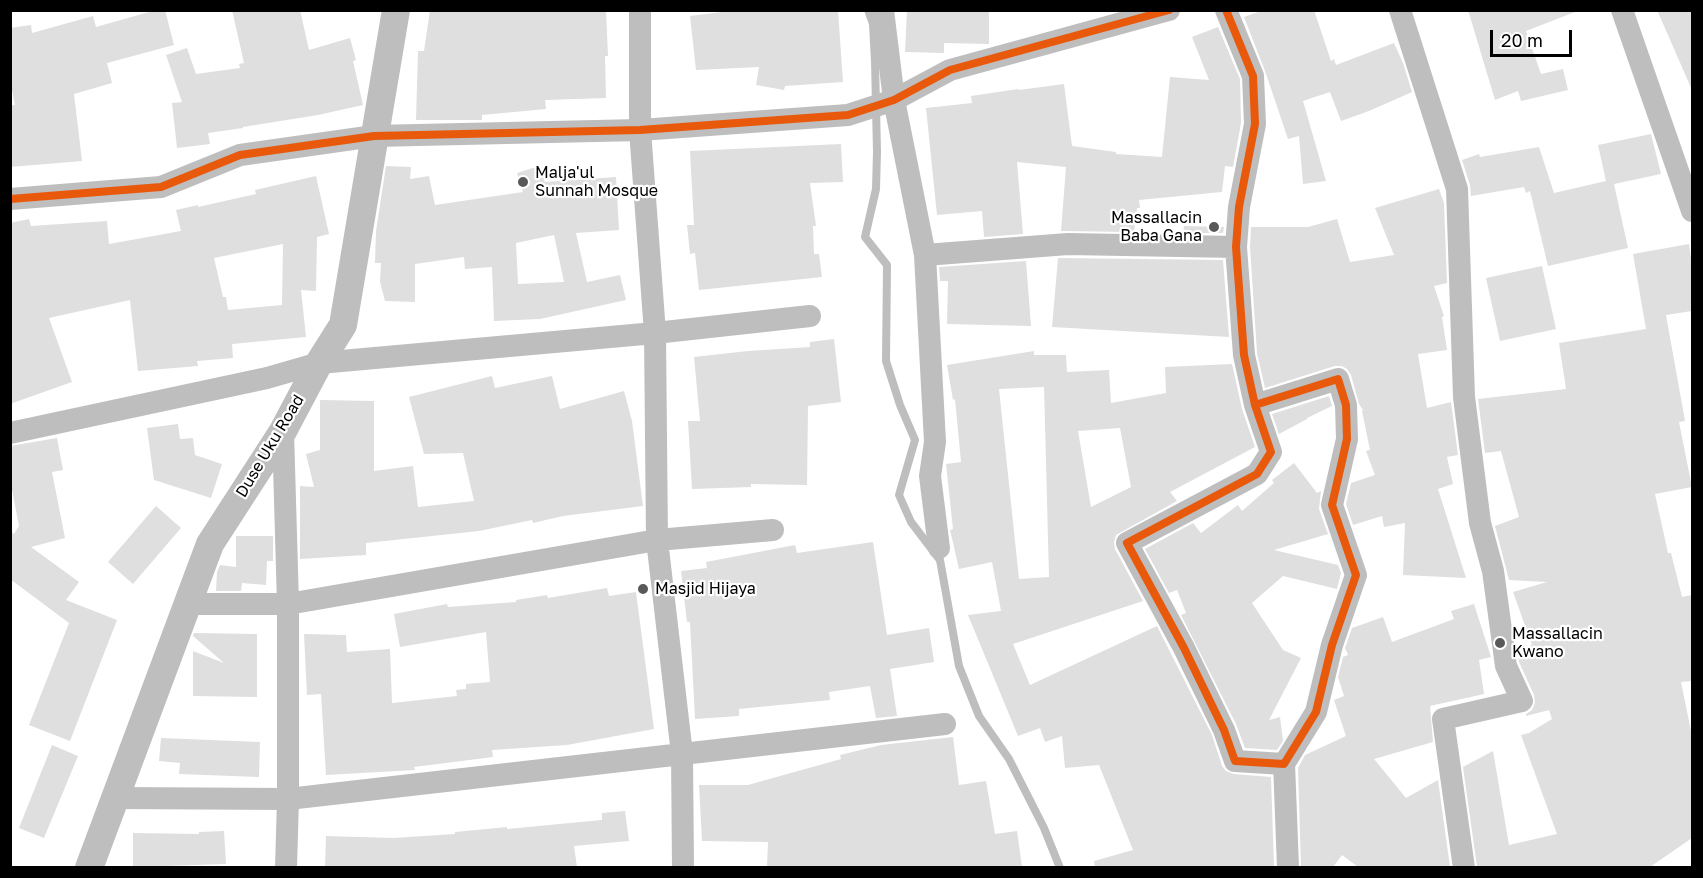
<!DOCTYPE html>
<html>
<head>
<meta charset="utf-8">
<style>
	body { margin:0 }
	#map { position:relative; width:1703px; height:878px; overflow:hidden; background:#fff; font-family:"Golos Text",sans-serif }
	canvas { display:block }
	.frame { position:absolute; inset:0; border:12px solid #000; pointer-events:none }
	.scale { position:absolute; left:1490px; top:30px; width:82px; height:27px; box-sizing:border-box; border:3px solid #000; border-top:0; padding-left:8px; font-size:18px; line-height:21px; white-space:nowrap; color:#000; -webkit-text-stroke:4px #fff; paint-order:stroke }
</style>
</head>
<body>
<div id="map">
<canvas width="1703" height="878"></canvas>
<div class="frame"></div>
<div class="scale">20 m</div>
</div>
<script>
const g = document.querySelector('canvas').getContext('2d');
g.lineJoin = 'round';
const poly = rows => new Path2D(rows.map(r => 'M' + r).join(''));
function stroke(path, color, width, dash) { g.strokeStyle = color; g.lineWidth = width; g.lineCap = dash ? 'butt' : 'round'; g.setLineDash(dash || []); g.stroke(path); }
function fill(path, color) { g.fillStyle = color; g.fill(path, 'evenodd'); }
function drawText(font, color, halo, rows, align = 'center') {
  g.font = font + ' "Golos Text",sans-serif'; g.lineWidth = 4.5; g.setLineDash([]); g.textBaseline = 'middle'; g.strokeStyle = halo; g.fillStyle = color; for (const [text, x, y, turn = 0] of rows) {
    g.save(); g.translate(x, y); g.rotate((+turn || 0) * Math.PI / 180); g.textAlign = isNaN(turn) ? turn : align; if (halo) g.strokeText(text, 0, 0); g.fillText(text, 0, 0); g.restore();
  }
}
stroke(poly([
	[868,10,873,24,875,61,877,152,876,189,865,237,887,265,886,361,900,405,915,440,899,495,911,522,940,560,959,666,979,716,1009,759,1044,828,1060,868]
]), '#bebebe', 8);
fill(poly([
	[156,10,165,10,174,45,107,63,112,83,74,94,82,161,10,167,10,105,15,105,10,80,10,28,31,25,32,33,93,16,96,27],
	[232,10,300,10,309,50,350,38,356,60,353,61,363,105,318,115,243,127,243,128,208,133,210,144,177,148,172,103,182,102,166,55,187,48,196,74,240,68,239,64,244,63],
	[430,10,606,10,608,56,605,56,606,98,545,100,546,109,482,115,482,120,416,120,418,51,424,51],
	[739,10,838,10,843,82,785,86,784,90,756,85,759,67,696,70,690,16],
	[907,10,989,10,989,44,944,43,944,53,905,52],
	[1264,10,1314,10,1331,61,1334,59,1336,65,1394,43,1403,63,1412,92,1369,111,1341,121,1330,92,1303,101,1326,181,1303,184,1299,136,1288,139,1265,71,1244,17],
	[1468,10,1575,10,1575,12,1526,31,1541,74,1563,69,1568,90,1521,101,1518,91,1495,100],
	[1657,10,1692,10,1692,90],
	[1218,27,1240,79,1241,123,1233,167,1225,166,1222,192,1139,200,1140,208,1137,208,1134,232,1061,231,1066,167,1017,162,1023,234,984,237,982,211,937,215,926,108,972,103,971,96,1018,89,1019,90,1064,84,1072,146,1116,152,1116,154,1162,157,1170,77,1209,80,1192,37],
	[1651,134,1661,174,1614,184,1628,248,1548,266,1530,191,1526,193,1524,187,1471,196,1470,185,1462,160,1479,154,1480,157,1539,147,1554,193,1606,181,1598,145],
	[841,144,843,182,810,183,816,226,813,226,814,254,819,254,822,277,699,290,695,253,690,254,687,225,694,225,690,151],
	[386,166,411,167,410,179,429,176,435,205,523,192,517,173,539,166,545,182,616,177,619,230,576,233,587,282,620,275,626,300,540,319,494,321,492,267,465,269,464,257,415,264,415,302,385,301,380,282,381,263,375,263,376,231],
	[554,235,564,282,518,284,516,243],
	[316,176,329,234,317,237,316,291,301,290,306,337,232,344,233,358,197,361,198,366,138,371,130,300,49,318,72,382,10,404,10,223,29,219,31,226,107,221,109,244,181,231,176,210,198,205,198,207,256,194,255,190],
	[283,244,282,305,228,310,226,297,223,297,214,258],
	[1439,189,1444,203,1447,283,1434,286,1444,316,1442,317,1447,350,1418,354,1427,408,1451,402,1458,455,1447,457,1453,484,1438,489,1466,578,1403,575,1405,523,1384,527,1382,516,1353,525,1346,504,1351,483,1375,475,1366,451,1370,450,1362,411,1363,410,1359,404,1351,375,1347,369,1342,366,1335,366,1265,388,1257,353,1250,247,1251,227,1308,227,1337,219,1350,262,1394,255,1375,208],
	[1184,226,1224,227,1223,233,1183,233],
	[1689,244,1692,266,1692,311,1666,315,1685,421,1679,422,1692,487,1655,494,1668,553,1671,553,1682,597,1692,595,1692,681,1681,682,1692,736,1692,838,1650,867,1477,867,1463,767,1493,751,1509,845,1557,834,1521,735,1529,733,1552,719,1549,710,1526,716,1526,714,1532,710,1535,703,1534,695,1519,662,1517,650,1532,645,1513,592,1547,582,1509,580,1495,526,1519,517,1501,451,1485,453,1478,399,1566,389,1559,343,1646,329,1633,254],
	[1058,258,1223,260,1229,337,1052,327],
	[1026,261,1031,326,947,324,948,281,940,281,939,267],
	[1542,266,1556,329,1500,341,1486,278],
	[834,339,841,402,808,406,807,485,751,484,751,487,692,489,688,421,700,421,694,357,748,351,810,347,810,342],
	[1034,351,1034,355,1066,355,1067,372,1109,370,1111,403,1166,393,1165,367,1232,364,1242,409,1255,447,1170,492,1177,501,1116,535,1114,542,1115,549,1143,601,1013,644,1030,685,1157,626,1212,735,1222,766,1226,771,1234,774,1271,777,1274,867,1095,867,1094,861,1133,850,1099,765,1065,768,1062,736,1045,742,1040,728,1018,736,968,615,1001,611,992,562,959,569,951,534,950,530,953,529,946,464,961,462,955,399,953,400,947,365],
	[1044,387,1049,577,1019,579,999,389],
	[1120,428,1131,487,1091,507,1078,431],
	[492,376,495,388,552,376,560,409,624,391,632,421,643,506,563,516,533,523,532,520,479,531,366,543,366,555,300,559,300,486,314,487,306,454,320,450,320,400,374,401,374,471,413,466,418,507,474,501,463,453,424,454,409,397],
	[1329,396,1332,406,1307,418,1307,419,1279,434,1272,414],
	[178,424,180,439,193,438,195,455,222,464,211,498,154,480,147,428],
	[57,438,63,470,52,472,65,538,31,547,79,582,66,600,117,620,70,741,29,725,69,623,10,579,10,531,14,534,19,526,10,479,10,446],
	[1294,463,1317,493,1321,491,1319,509,1328,534,1274,550,1338,565,1341,573,1337,589,1283,576,1252,603,1283,650,1301,658,1269,720,1280,717,1283,741,1277,750,1245,748,1236,724,1181,615,1186,613,1177,590,1169,593,1145,549,1193,523,1201,533,1238,505,1242,511,1274,483,1272,480],
	[156,506,181,528,133,584,108,562],
	[236,536,273,536,273,561,267,561,266,585,242,583,241,591,216,591,217,572,220,565,236,567],
	[873,542,887,635,929,628,934,662,890,669,897,716,876,718,870,686,829,692,830,700,739,709,739,716,695,719,690,622,687,622,681,571,707,568,706,562,795,545,797,553],
	[607,588,609,596,636,592,654,729,567,745,492,750,493,757,414,767,415,770,326,775,321,694,307,695,304,634,346,635,347,652,390,649,392,703,457,696,456,690,466,689,466,684,490,682,486,632,400,647,394,614,447,604,448,607,516,602,516,600,547,595,548,598],
	[1474,604,1491,657,1479,660,1484,694,1430,706,1433,742,1374,759,1406,798,1438,780,1450,867,1358,867,1342,855,1333,867,1301,867,1298,768,1305,755,1346,736,1334,700,1344,696,1338,677,1343,657,1348,655,1345,648,1352,628,1383,617,1392,642,1454,619,1451,611],
	[194,633,257,634,257,697,193,696,193,651,224,663,193,636],
	[953,737,959,785,986,781,995,834,1017,831,1022,867,767,867,768,842,702,841,699,785,748,785,841,759,840,755,881,745],
	[161,738,260,742,259,777,179,774,180,763,159,761],
	[52,745,78,756,44,838,19,828],
	[625,811,629,841,574,846,577,867,325,867,326,836,393,838,455,834,455,832,507,827,507,829,602,820,602,813],
	[224,831,226,864,133,867,133,833,199,834,199,832]
]), '#dfdfdf');
stroke(poly([
	[640,10,640,130,655,333,657,540,682,754,683,868],
	[883,10,894,100,925,255,1068,244,1236,247],
	[1226,10,1253,76,1255,124,1239,207,1236,247,1244,355,1255,405,1271,452,1257,474,1127,543,1184,648,1224,730,1235,761,1284,764,1316,712,1332,645,1356,575,1332,505,1347,439,1346,405,1338,379,1255,405],
	[1400,10,1457,189,1464,397,1480,523,1493,571,1506,666,1522,701,1443,719,1464,868],
	[1622,10,1692,211],
	[10,199,161,187,240,155,374,136,640,130,848,115,894,100,950,70,1169,10],
	[925,255,935,442,930,476,939,548],
	[283,431,288,604,288,799,286,868],
	[10,433,267,378,319,363,655,333,810,316],
	[188,604,288,604,657,540,773,530],
	[1284,763,1288,868],
	[115,798,288,799,945,724]
]), '#bebebe', 22);
stroke(poly([
	[89,868,210,544,283,431,319,363,343,325,396,10]
]), '#bebebe', 28);
stroke(poly([
	[1226,10,1253,76,1255,124,1239,207,1236,247,1244,355,1255,405,1271,452,1257,474,1127,543,1184,648,1224,730,1235,761,1284,764,1316,712,1332,645,1356,575,1332,505,1347,439,1346,405,1338,379,1255,405],
	[10,199,161,187,240,155,374,136,640,130,848,115,894,100,950,70,1169,10]
]), '#e8590c', 8);
for (const [x, y, r, color] of [
	[523,182,6,"#595959"],
	[1214,227,6,"#595959"],
	[643,589,6,"#595959"],
	[1500,643,6,"#595959"]
]) { const dot = new Path2D(); dot.arc(x, y, r, 0, 2 * Math.PI); g.fillStyle = color; g.fill(dot); stroke(dot, '#fff', 2); }
drawText('16px', '#000', '#fff', [
	["Malja'ul",535,173],
	["Sunnah Mosque",535,191],
	["Massallacin",1202,218,"right"],
	["Baba Gana",1202,236,"right"],
	["Masjid Hijaya",655,589],
	["Massallacin",1512,634],
	["Kwano",1512,652]
], 'left');
drawText('16px', '#000', '#fff', [
	["Duse Uku Road",270,446,-59]
]);
</script>
</body>
</html>
